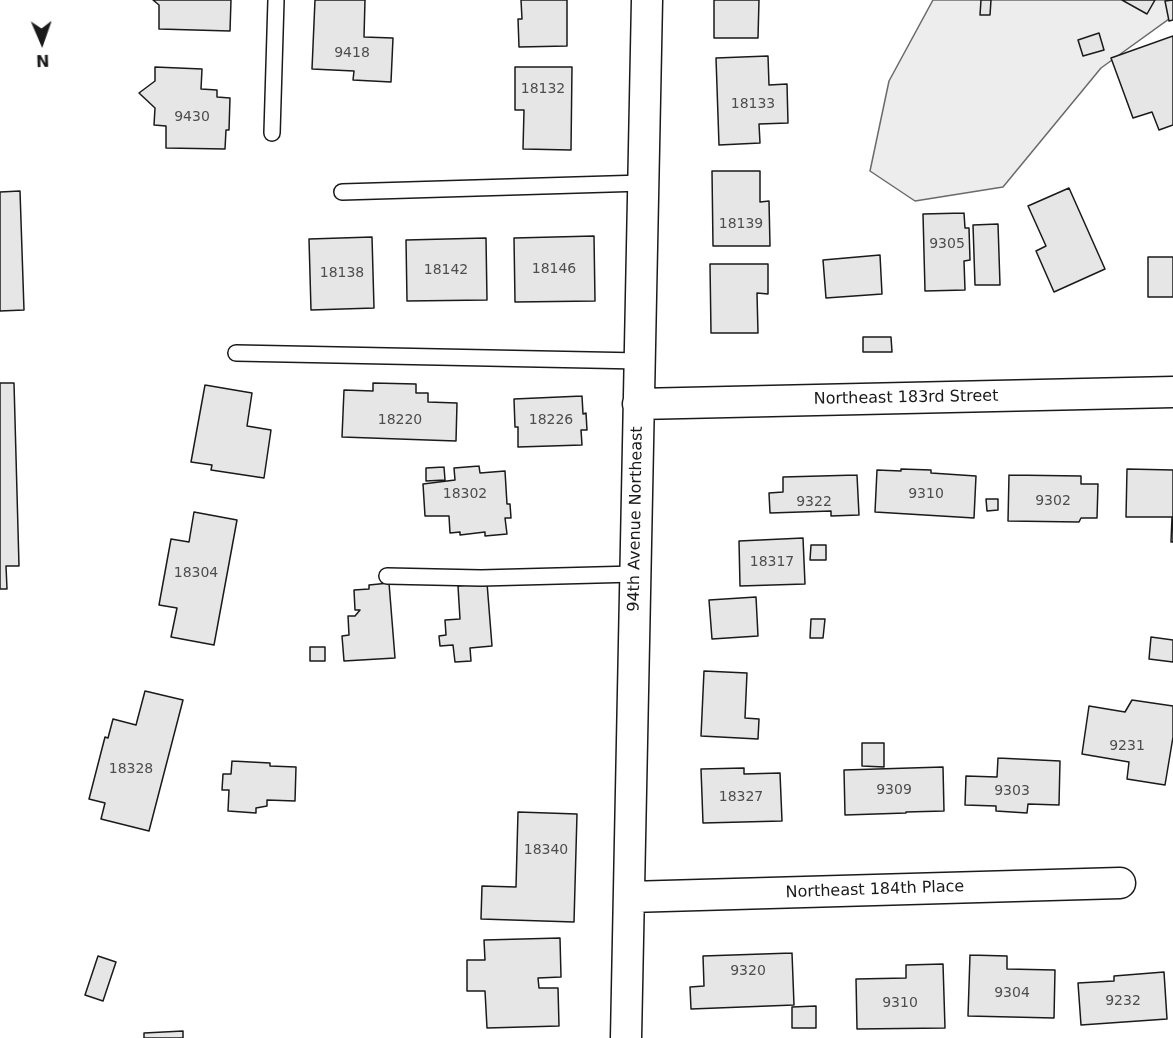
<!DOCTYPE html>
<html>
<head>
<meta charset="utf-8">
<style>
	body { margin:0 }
	#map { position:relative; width:1173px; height:1038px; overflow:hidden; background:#fff; font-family:"DejaVu Sans",sans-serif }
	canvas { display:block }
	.north { position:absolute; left:12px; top:12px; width:60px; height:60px; -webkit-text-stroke:4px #fff; paint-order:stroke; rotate:178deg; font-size:16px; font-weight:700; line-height:24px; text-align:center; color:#1a1a1a }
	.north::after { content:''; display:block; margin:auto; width:21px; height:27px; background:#1a1a1a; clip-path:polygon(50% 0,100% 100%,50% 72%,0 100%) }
</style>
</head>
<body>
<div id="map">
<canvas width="1173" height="1038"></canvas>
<div class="north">N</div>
</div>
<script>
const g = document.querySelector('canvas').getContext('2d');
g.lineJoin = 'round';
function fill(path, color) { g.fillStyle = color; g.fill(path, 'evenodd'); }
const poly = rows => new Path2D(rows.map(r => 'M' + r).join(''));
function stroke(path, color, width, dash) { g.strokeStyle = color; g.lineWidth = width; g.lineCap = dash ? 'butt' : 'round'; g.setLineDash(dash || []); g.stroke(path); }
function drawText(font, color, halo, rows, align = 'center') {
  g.font = font + ' "DejaVu Sans",sans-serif'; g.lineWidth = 4.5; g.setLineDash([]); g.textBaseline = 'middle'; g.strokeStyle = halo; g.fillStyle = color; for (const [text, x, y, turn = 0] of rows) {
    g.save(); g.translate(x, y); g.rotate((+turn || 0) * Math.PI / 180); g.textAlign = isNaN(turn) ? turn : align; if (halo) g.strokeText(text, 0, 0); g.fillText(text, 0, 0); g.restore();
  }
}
const built = poly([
	[933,0,1173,0,1173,16,1101,68,1003,187,915,201,870,171,889,81,933,0]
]);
fill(built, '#ededed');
stroke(built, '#6a6a6a', 1.5);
const building = poly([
	[153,0,231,0,230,31,159,29,159,5,153,0],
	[315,0,365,0,364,37,393,38,391,82,353,80,354,71,312,69,315,0],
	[521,0,567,0,567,46,519,47,518,19,522,19,521,0],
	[714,0,759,0,758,38,714,38,714,0],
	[981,0,991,0,990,15,980,15,981,0],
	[1122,0,1155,0,1147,14,1122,0],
	[1173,0,1173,20,1169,21,1165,1,1173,0],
	[1099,33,1104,50,1083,56,1078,40,1099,33],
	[1173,36,1173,125,1159,130,1152,112,1133,118,1111,58,1173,36],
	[768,56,769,85,787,84,788,123,759,124,760,143,719,145,716,58,768,56],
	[155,67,202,69,201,89,217,90,217,97,230,98,229,130,226,130,225,149,166,148,166,126,154,125,155,108,139,93,155,81,155,67],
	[515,67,572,67,571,150,523,149,524,110,515,110,515,67],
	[712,171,760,171,760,202,769,201,770,246,713,246,712,171],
	[1069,188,1105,269,1054,292,1036,251,1046,246,1028,206,1069,188],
	[20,191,24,310,0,311,0,192,20,191],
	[964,213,965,228,969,228,970,260,964,261,965,290,925,291,923,214,964,213],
	[998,224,1000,285,975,285,973,225,998,224],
	[594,236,595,301,515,302,514,238,594,236],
	[372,237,374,308,311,310,309,239,372,237],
	[486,238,487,300,407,301,406,240,486,238],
	[880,255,882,294,826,298,823,260,880,255],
	[1148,257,1173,257,1173,297,1148,297,1148,257],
	[710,264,768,264,768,294,757,293,758,333,711,333,710,264],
	[863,337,891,337,892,352,863,352,863,337],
	[0,383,14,383,19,566,6,566,7,589,0,589,0,383],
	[373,383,416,384,416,393,428,393,428,402,457,403,456,441,342,437,344,390,373,391,373,383],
	[205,385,252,393,247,426,271,430,264,478,211,470,212,465,191,462,205,385],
	[582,396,583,414,586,413,587,430,581,430,582,445,518,447,518,427,515,427,514,399,582,396],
	[479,466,480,473,505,471,507,504,510,504,511,518,505,518,507,534,485,536,485,532,460,535,460,532,450,533,449,516,425,516,423,484,455,480,454,468,479,466],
	[444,467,445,480,426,481,426,468,444,467],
	[901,469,931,470,931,473,976,476,974,518,875,512,877,470,901,471,901,469],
	[1127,469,1173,470,1173,542,1171,542,1172,517,1126,517,1127,469],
	[857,475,859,515,831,516,831,511,770,513,769,493,783,492,783,477,857,475],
	[1009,475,1081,476,1081,484,1098,484,1097,518,1081,518,1079,522,1008,521,1009,475],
	[986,499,998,499,998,510,987,511,986,499],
	[194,512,237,520,214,645,171,637,177,608,159,605,171,539,189,542,194,512],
	[803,538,805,584,740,586,739,541,803,538],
	[811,545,826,545,826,560,810,560,811,545],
	[389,583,395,658,344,661,342,636,349,635,348,616,355,616,360,610,355,610,354,590,369,589,369,585,389,583],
	[487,583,492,646,470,648,471,661,455,662,453,645,440,646,439,636,446,635,445,620,460,619,458,586,487,583],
	[756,597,758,636,712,639,709,600,756,597],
	[811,619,825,619,823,638,810,638,811,619],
	[1151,637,1173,640,1173,662,1149,659,1151,637],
	[310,647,325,647,325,661,310,661,310,647],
	[704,671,747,673,745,718,759,719,758,739,701,736,704,671],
	[145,691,183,700,149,831,101,819,105,803,89,799,105,737,108,738,113,719,136,725,145,691],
	[1132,700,1173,706,1173,737,1165,785,1127,779,1129,762,1082,754,1089,706,1125,712,1132,700],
	[862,743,884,743,884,767,862,766,862,743],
	[998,758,1060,761,1059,805,1028,804,1027,813,996,811,996,806,965,805,966,776,997,777,998,758],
	[232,761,270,763,270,766,296,767,295,801,267,800,267,806,256,808,256,813,228,811,229,790,222,790,223,774,231,774,232,761],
	[943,767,944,811,906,812,906,813,845,815,844,770,943,767],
	[744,768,744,774,780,773,782,821,703,823,701,769,744,768],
	[518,812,577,814,574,922,481,919,482,886,516,887,518,812],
	[560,938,561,977,538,978,539,988,558,988,559,1026,487,1028,485,991,467,991,467,960,485,960,484,940,560,938],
	[792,953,794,1005,691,1009,690,987,704,986,703,956,792,953],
	[970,955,1007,956,1007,969,1055,970,1054,1018,968,1016,970,955],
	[98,956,116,962,103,1001,85,995,98,956],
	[943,964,945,1028,857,1029,856,979,906,978,906,965,943,964],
	[1164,972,1167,1019,1081,1025,1078,983,1114,981,1114,976,1164,972],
	[816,1006,816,1028,792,1028,792,1007,816,1006],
	[183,1031,183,1038,144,1038,144,1033,183,1031]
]);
fill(building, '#e6e6e6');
stroke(building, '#1a1a1a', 1.5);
const lane = poly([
	[272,133,276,0],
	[342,192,643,183],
	[236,353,640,361],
	[387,576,481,578,635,574]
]);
const street = poly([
	[638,404,1173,392],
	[629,897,1120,883],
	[626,1038,647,0]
]);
stroke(lane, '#1a1a1a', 18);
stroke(street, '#1a1a1a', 33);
stroke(lane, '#fff', 15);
stroke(street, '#fff', 30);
drawText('14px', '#4d4d4d', null, [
	["9418",352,53],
	["18132",543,89],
	["18133",753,104],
	["9430",192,117],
	["18139",741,224],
	["9305",947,244],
	["18146",554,269],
	["18142",446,270],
	["18138",342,273],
	["18220",400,420],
	["18226",551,420],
	["18302",465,494],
	["9310",926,494],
	["9302",1053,501],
	["9322",814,502],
	["18317",772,562],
	["18304",196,573],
	["9231",1127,746],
	["18328",131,769],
	["9309",894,790],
	["9303",1012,791],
	["18327",741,797],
	["18340",546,850],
	["9320",748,971],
	["9304",1012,993],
	["9232",1123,1001],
	["9310",900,1003]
]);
drawText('16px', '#1a1a1a', '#fff', [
	["Northeast 183rd Street",906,398,-1],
	["94th Avenue Northeast",636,519,-89],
	["Northeast 184th Place",875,890,-2]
]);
</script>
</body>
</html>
